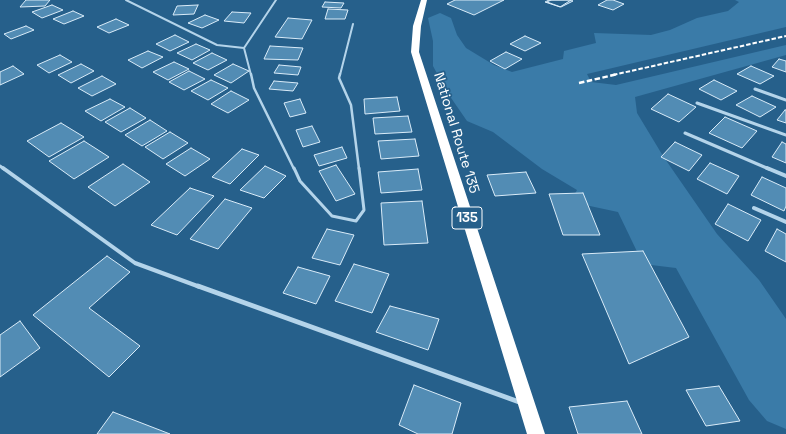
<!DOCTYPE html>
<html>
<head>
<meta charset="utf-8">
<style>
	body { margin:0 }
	canvas { display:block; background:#26608b }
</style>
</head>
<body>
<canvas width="786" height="434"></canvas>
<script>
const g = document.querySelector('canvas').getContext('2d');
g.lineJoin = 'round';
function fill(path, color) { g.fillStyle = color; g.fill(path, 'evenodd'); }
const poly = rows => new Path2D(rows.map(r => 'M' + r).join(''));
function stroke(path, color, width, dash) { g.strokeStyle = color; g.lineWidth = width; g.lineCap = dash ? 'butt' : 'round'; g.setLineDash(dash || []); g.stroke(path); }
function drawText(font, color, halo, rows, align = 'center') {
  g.font = font + ' "Space Grotesk",sans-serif'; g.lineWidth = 3.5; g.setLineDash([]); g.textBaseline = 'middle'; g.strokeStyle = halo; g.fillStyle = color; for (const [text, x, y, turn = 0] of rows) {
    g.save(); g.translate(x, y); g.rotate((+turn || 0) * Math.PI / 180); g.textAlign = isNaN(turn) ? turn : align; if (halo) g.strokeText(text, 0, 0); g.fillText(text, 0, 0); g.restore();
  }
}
fill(poly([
	[735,0,786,0,786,27,587,74,591,82,616,85,786,45,786,55,635,97,637,113,663,156,717,234,759,280,786,319,786,429,767,421,749,400,676,268,643,264,618,212,590,206,572,199,577,190,542,169,493,132,467,121,447,92,433,66,433,41,428,18,440,13,451,18,457,35,466,48,494,65,512,72,563,59,564,51,596,43,594,33,651,35,670,30,697,18,728,11,739,2]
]), '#3a7ba8');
const building = poly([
	[26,0,50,0,45,6,20,7,26,0],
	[455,0,504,0,474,15,447,4,455,0],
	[549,0,571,0,560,7,545,2,549,0],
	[551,0,571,0,573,1,561,7,547,2,551,0],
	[607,0,613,0,624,4,613,10,598,5,607,0],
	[325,2,344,3,341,8,322,7,325,2],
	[52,5,63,10,42,18,32,12,52,5],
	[198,5,194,14,173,15,177,6,198,5],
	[328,9,348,10,345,19,325,19,328,9],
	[73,11,84,16,64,24,53,19,73,11],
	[232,12,251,13,244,23,224,21,232,12],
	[205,15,219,20,202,28,188,23,205,15],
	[288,18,312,20,302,39,275,37,288,18],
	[116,19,129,25,109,33,97,27,116,19],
	[26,26,34,30,11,39,4,34,26,26],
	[175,35,189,42,170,51,156,44,175,35],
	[525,36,541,43,525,51,510,44,525,36],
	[196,44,210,50,192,60,177,53,196,44],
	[270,46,303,48,298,60,264,59,270,46],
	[148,51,163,57,142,68,128,60,148,51],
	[506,52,522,59,505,69,490,61,506,52],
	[212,53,227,60,208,70,193,63,212,53],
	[60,55,72,62,49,73,37,65,60,55],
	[779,59,786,61,786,72,772,67,779,59],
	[174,62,189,69,168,80,153,72,174,62],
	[81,64,94,71,71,83,58,75,81,64],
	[233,64,249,71,231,83,214,75,233,64],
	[279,65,301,67,298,75,274,73,279,65],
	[13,66,24,74,0,85,0,72,13,66],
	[751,66,774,76,760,84,737,74,751,66],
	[189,71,205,79,184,90,169,82,189,71],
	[102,76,116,84,92,96,78,88,102,76],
	[211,80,228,88,208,100,191,91,211,80],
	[714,80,737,91,721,100,699,89,714,80],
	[274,81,298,83,293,91,269,89,274,81],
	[231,91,249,100,228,113,211,104,231,91],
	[668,94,696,107,679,122,651,109,668,94],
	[752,96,776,107,760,117,736,105,752,96],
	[397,97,400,111,365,114,364,99,397,97],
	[110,99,125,107,101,121,85,111,110,99],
	[300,99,306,113,290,117,284,103,300,99],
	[130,108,146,118,121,132,105,122,130,108],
	[785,110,786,110,786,123,777,120,785,110],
	[408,116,412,132,375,134,373,118,408,116],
	[725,117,757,131,742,148,709,133,725,117],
	[150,120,167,131,142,146,125,135,150,120],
	[61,123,84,137,49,157,27,141,61,123],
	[312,126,320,142,303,147,296,130,312,126],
	[170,132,188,143,163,159,145,147,170,132],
	[415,139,419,156,381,159,378,141,415,139],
	[84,141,109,157,74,179,49,161,84,141],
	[675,142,702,155,689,171,661,157,675,142],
	[782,142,786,144,786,163,772,157,782,142],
	[342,147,347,158,319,166,314,155,342,147],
	[191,148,210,159,185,176,166,164,191,148],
	[242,149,259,155,230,184,212,177,242,149],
	[710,163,739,176,727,194,697,179,710,163],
	[123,164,150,182,115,206,88,187,123,164],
	[336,165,355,194,336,201,319,171,336,165],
	[265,166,286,176,264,198,240,190,265,166],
	[418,169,422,190,381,193,378,172,418,169],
	[526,172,536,193,495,196,487,175,526,172],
	[762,177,786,188,786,206,784,211,751,195,762,177],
	[190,188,214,196,177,235,151,225,190,188],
	[583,193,600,235,563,235,549,194,583,193],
	[225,199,252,208,218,249,190,239,225,199],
	[422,201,428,243,384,245,381,203,422,201],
	[728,204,761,220,748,241,715,224,728,204],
	[327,229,354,235,340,265,312,258,327,229],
	[777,229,786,234,786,262,765,251,777,229],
	[643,251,689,337,629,364,582,254,643,251],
	[107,256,130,272,89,308,140,346,109,377,33,315,107,256],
	[354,264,389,274,372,313,335,301,354,264],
	[298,267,330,276,316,304,283,293,298,267],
	[390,306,439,319,428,350,376,332,390,306],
	[20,321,40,348,0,377,0,335,20,321],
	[414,385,461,403,452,434,418,434,399,425,414,385],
	[719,386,740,421,706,426,686,390,719,386],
	[627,401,642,434,578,434,569,407,627,401],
	[113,412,170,434,97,434,113,412]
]);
fill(building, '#528cb4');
stroke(building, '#d9ebf8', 1);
stroke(poly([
	[126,0,217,45,244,48],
	[251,75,244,48,276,0],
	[340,75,353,24]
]), '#b4d4ea', 2);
stroke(poly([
	[251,74,254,88,294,169],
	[340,74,339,78,351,105,359,169]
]), '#b4d4ea', 2.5);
stroke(poly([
	[294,168,300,181,332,216,356,221,364,210,359,168]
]), '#b4d4ea', 3);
stroke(poly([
	[755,89,786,100],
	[697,103,786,135],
	[685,133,769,169],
	[0,166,4,169]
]), '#b4d4ea', 3);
stroke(poly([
	[3,168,135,263,200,287],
	[767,168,786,176],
	[754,208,786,222]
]), '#b4d4ea', 4);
stroke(poly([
	[198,286,522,403]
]), '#b4d4ea', 5);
fill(poly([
	[421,0,427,0,421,26,419,52,545,434,527,434,411,52,413,26,421,0]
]), '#fff');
stroke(poly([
	[613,75,786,36]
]), '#fff', 2, [4.5, 2]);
stroke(poly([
	[579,83,618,74]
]), '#fff', 2.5, [5.5, 2.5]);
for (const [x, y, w] of [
	[467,218,30]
]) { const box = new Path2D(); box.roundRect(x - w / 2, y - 11, w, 22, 3); g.fillStyle = '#26608b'; g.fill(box); stroke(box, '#fff', 1); }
drawText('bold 13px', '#fff', null, [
	["135",467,218]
]);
drawText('14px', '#fff', '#26608b', [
	["National Route 135",456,133,73]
]);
</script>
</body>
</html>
